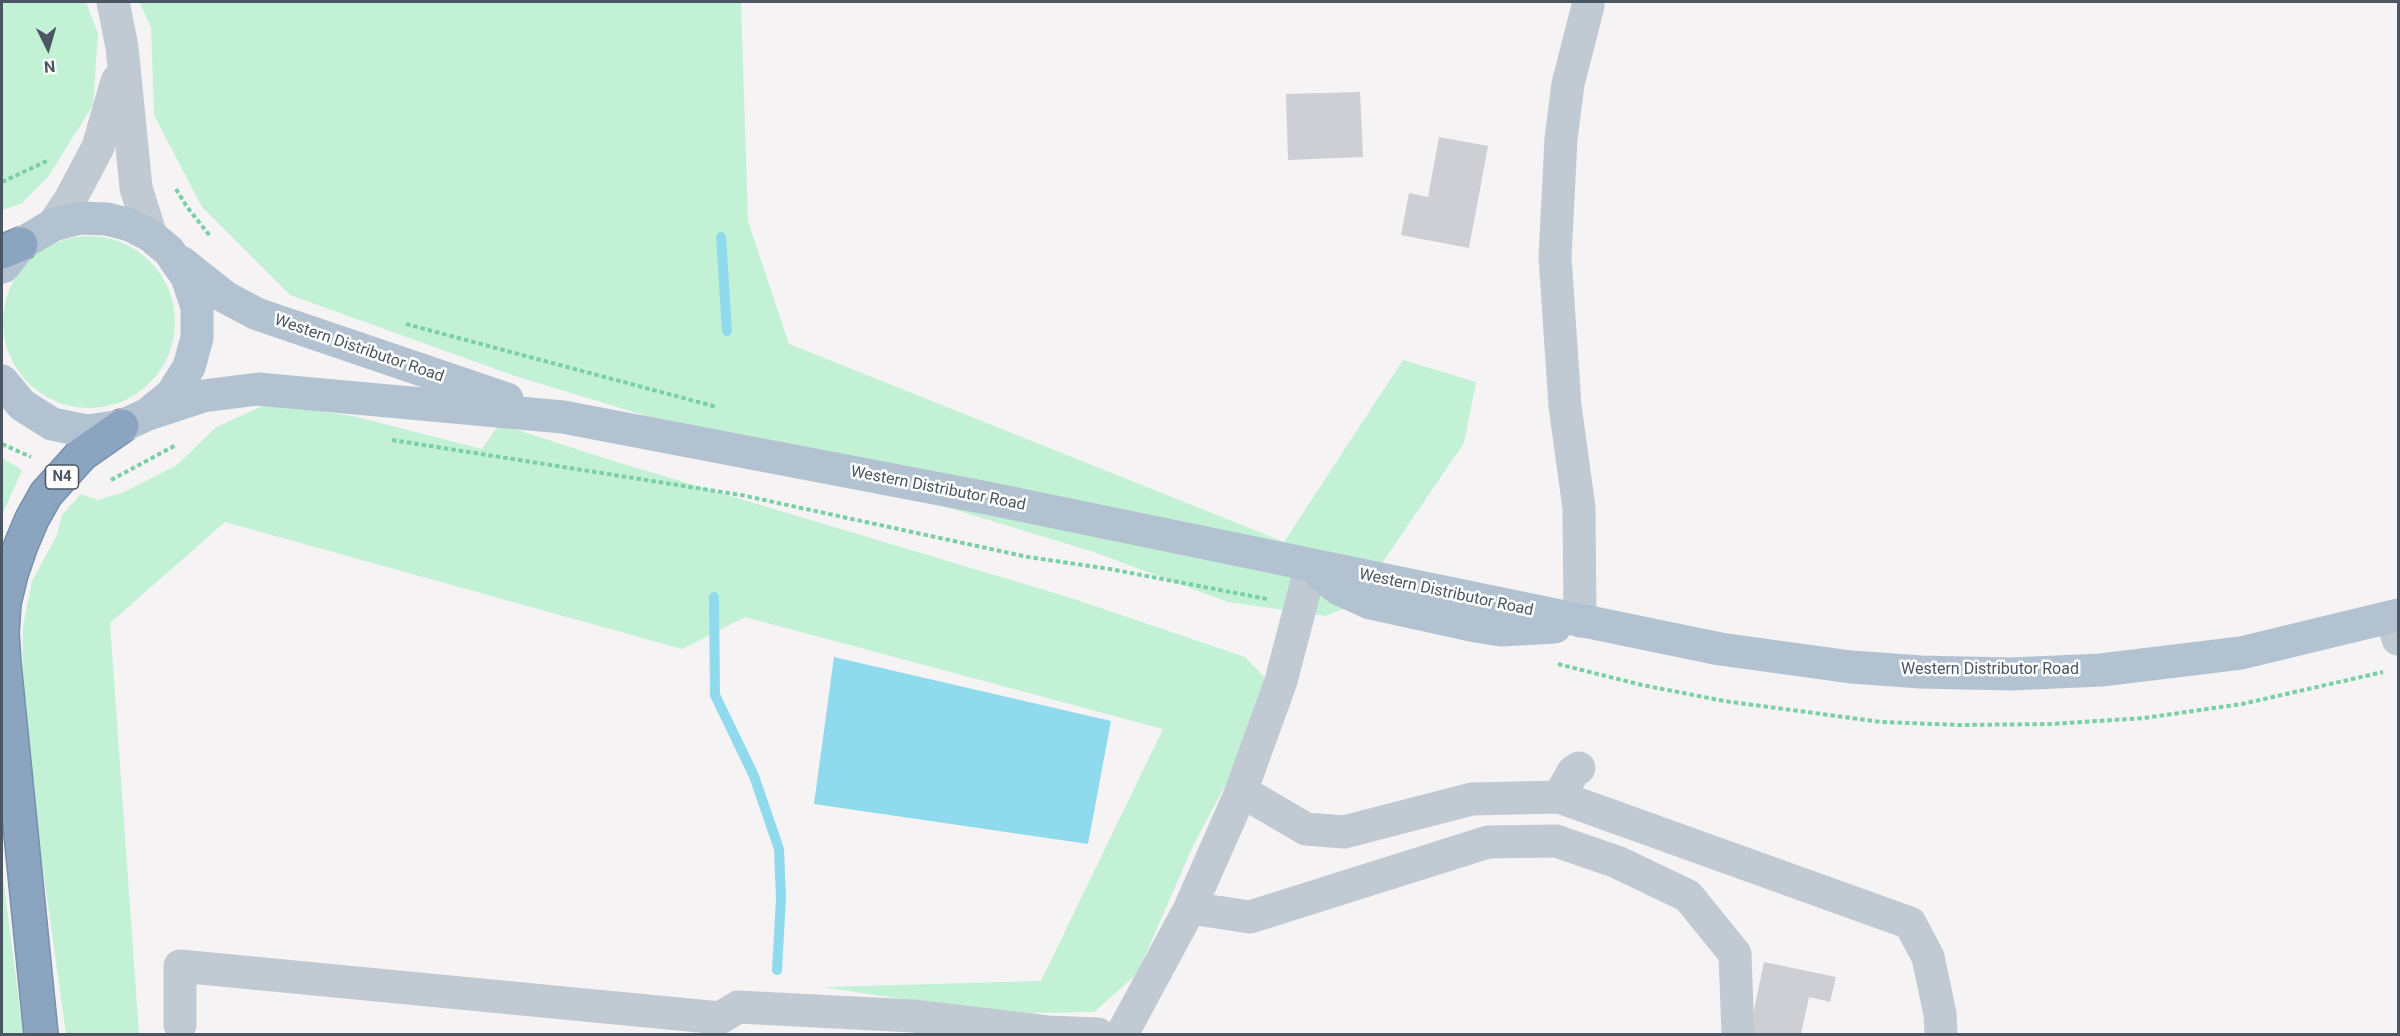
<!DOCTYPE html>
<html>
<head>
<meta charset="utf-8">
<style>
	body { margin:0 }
	#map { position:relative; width:2400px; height:1036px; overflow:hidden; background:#f5f3f3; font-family:Roboto,sans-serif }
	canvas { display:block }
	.frame { position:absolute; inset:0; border:3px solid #4a5661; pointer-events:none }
	.north { position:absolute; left:18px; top:18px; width:60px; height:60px; -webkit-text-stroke:4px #fff; paint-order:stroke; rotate:175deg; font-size:16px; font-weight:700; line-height:24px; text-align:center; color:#4a5661 }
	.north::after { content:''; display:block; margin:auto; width:21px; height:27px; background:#4a5661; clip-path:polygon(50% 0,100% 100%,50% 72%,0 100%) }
</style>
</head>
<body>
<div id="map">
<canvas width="2400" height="1036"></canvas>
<div class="frame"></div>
<div class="north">N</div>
</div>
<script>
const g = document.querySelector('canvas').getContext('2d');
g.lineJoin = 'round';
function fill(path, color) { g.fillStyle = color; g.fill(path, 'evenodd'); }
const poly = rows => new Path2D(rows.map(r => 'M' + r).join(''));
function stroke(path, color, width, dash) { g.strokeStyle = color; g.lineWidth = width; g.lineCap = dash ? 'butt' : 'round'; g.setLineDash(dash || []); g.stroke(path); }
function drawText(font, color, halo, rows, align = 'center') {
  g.font = font + ' Roboto,sans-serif'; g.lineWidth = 5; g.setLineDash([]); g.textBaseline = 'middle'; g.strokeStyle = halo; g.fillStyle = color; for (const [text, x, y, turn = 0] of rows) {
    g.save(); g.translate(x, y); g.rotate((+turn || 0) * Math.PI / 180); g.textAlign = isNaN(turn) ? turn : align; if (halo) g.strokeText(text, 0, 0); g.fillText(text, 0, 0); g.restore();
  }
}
fill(poly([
	[2,2,86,2,98,34,93,105,48,177,22,203,2,210],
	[139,2,741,2,748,221,789,344,1284,542,1403,360,1476,382,1464,443,1354,604,1326,616,1228,602,1094,552,515,376,290,295,202,207,154,115,151,27],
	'3 322a86 86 0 1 1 172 0a86 86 0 1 1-172 0Z',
	[266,404,353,416,482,449,499,424,610,460,1068,597,1245,657,1266,679,1241,756,1193,846,1137,974,1094,1012,1030,1013,922,1002,823,987,1041,981,1163,729,745,617,682,649,225,522,110,623,139,1034,66,1034,39,840,22,684,23,626,32,581,57,535,62,515,81,494,98,500,124,492,177,465,215,428],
	[2,458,22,470,2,515],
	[2,869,23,1034,2,1034]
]), '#c3f1d5');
fill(poly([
	[834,657,1111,721,1088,844,814,804]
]), '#90daee');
stroke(poly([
	[721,237,727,331],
	[714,597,715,695,754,776,779,849,781,898,777,970]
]), '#90daee', 10);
fill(poly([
	[1360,92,1363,157,1288,160,1286,94],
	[1439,137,1488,146,1469,248,1401,235,1409,193,1428,197],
	[1764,962,1836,977,1830,1002,1809,997,1801,1034,1749,1034]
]), '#cdcfd5');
const highway = poly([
	[2,252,21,244],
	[41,1034,4,664,2,633,4,603,11,574,21,545,32,519,46,494,82,454,122,426]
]);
stroke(highway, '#7690ad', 36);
stroke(poly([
	[2,182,49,160],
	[176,189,187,207,210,236],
	[406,324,717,407],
	[392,440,741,495,1028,557,1110,569,1267,599],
	[2,444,31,457],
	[111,480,176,445],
	[1558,664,1642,685,1724,701,1881,722,1960,725,2052,724,2144,718,2242,704,2383,672]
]), '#7ad0a6', 4, [4.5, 3]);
stroke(poly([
	[113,2,122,47,136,188,151,236],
	[53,225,70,200,98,147,117,81],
	[2391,617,2398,639],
	[1580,621,1579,508,1565,406,1555,257,1561,139,1568,84,1588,6],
	[1241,791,1306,829,1344,832,1472,799,1559,797,1910,923,1928,957,1940,1014,1941,1034],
	[1559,797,1573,772,1579,768],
	[1190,908,1250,917,1488,842,1556,841,1617,862,1688,896,1735,954,1738,1034],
	[180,1025,180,966,720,1018,738,1007,913,1016,1048,1032,1098,1034],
	[1122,1034,1190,908,1239,797,1281,681,1311,566]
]), '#c1cad2', 33);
stroke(poly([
	[181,262,225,297,257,314,507,399],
	[2,381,22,405,52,424,87,431,122,426,148,414,172,394,189,367,197,338,197,307,187,277,169,251,151,236,130,225,107,219,79,218,53,225,21,244,3,267],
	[148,414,203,396,258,389,563,417,987,498,1720,649,1851,667,1921,672,2011,674,2101,670,2241,653,2398,615],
	[1321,575,1339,589,1370,603,1475,626,1501,630,1555,627]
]), '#b3c2d1', 33);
stroke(highway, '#8ba5c1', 33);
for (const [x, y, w] of [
	[62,477,33]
]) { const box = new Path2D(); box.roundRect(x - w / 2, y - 12, w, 24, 4.5); g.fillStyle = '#fff'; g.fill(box); stroke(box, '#4a5661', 1.5); }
drawText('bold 15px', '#4a5661', null, [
	["N4",62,477]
]);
drawText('16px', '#4a5661', '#fff', [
	["Western Distributor Road",359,349,19],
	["Western Distributor Road",938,489,11],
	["Western Distributor Road",1446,593,12],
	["Western Distributor Road",1990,670]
]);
</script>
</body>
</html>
